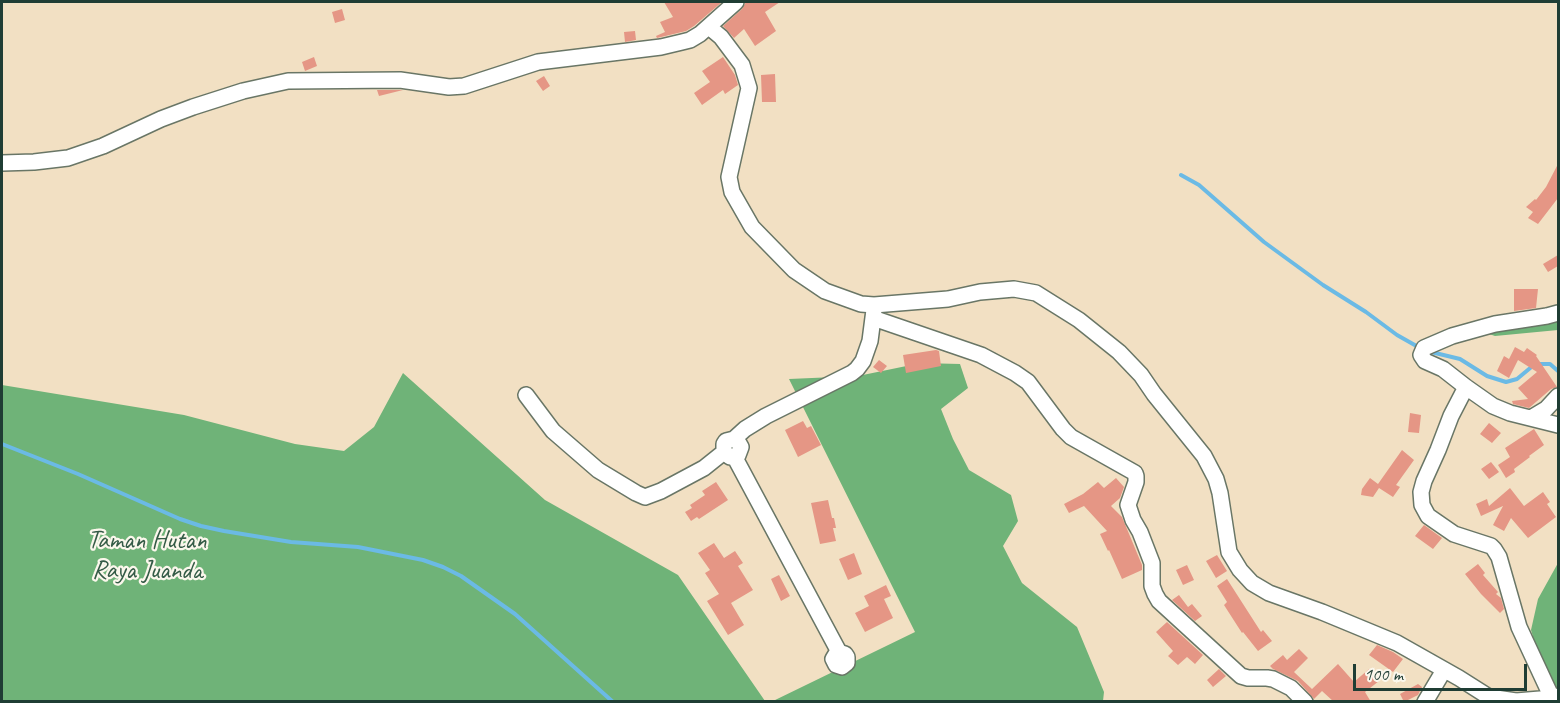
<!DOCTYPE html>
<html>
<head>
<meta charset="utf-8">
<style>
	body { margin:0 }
	#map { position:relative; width:1560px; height:703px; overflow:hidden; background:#f2e0c3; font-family:Caveat,sans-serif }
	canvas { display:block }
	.frame { position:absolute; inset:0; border:3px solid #1f3d34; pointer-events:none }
	.scale { position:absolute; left:1353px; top:664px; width:174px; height:27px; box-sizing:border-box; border:3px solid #1f3d34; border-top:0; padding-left:8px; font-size:18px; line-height:21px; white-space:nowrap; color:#1f3d34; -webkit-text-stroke:4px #fbf7ec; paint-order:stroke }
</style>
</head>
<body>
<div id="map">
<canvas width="1560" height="703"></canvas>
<div class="frame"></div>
<div class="scale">100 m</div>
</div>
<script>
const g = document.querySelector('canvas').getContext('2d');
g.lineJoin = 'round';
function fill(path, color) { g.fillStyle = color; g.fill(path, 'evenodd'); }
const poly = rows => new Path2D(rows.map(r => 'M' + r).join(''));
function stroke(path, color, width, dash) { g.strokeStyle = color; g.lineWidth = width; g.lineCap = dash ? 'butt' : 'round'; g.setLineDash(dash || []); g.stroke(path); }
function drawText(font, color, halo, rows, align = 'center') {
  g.font = font + ' Caveat,sans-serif'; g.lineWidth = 4.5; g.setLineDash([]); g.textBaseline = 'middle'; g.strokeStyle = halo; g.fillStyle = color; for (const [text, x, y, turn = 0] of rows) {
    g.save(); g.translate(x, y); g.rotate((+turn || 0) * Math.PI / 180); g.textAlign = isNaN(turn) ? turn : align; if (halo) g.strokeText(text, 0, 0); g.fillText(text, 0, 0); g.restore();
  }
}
fill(poly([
	[1558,313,1558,330,1495,336,1486,333],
	[921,363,960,364,968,388,941,409,953,439,969,470,1011,495,1018,521,1003,546,1022,583,1077,627,1104,692,1103,701,771,702,915,632,789,379,858,376],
	[403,373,545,500,678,575,765,701,2,701,2,385,184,415,295,444,344,451,374,427],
	[1558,563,1558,687,1550,692,1531,630,1538,599]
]), '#6fb378');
stroke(poly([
	[1181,175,1199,185,1264,242,1323,285,1366,312,1397,335,1420,348],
	[1427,351,1460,359,1487,376,1506,382,1517,379,1535,364,1550,364,1558,371],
	[2,444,78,474,180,519,201,526,224,531,291,542,358,547,423,560,443,567,461,576,515,614,613,702]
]), '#6bbae5', 4);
fill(poly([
	[664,2,722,2,694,26,686,31,657,38,656,36,665,32,660,22,673,17],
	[746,2,780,2,765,12,776,31,755,46,744,29,734,38,723,26,742,9],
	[342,9,345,20,335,23,332,12],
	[635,31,636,40,625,42,624,32],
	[314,57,317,66,305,71,302,62],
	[723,57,735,75,738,85,725,94,723,90,702,105,694,93,710,82,702,71],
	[775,74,776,102,762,102,761,75],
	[544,76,550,86,543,91,536,81],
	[377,90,403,90,379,96],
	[1558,164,1558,198,1538,224,1528,218,1533,212,1526,207,1535,199,1536,200,1546,187],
	[1558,255,1558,266,1548,272,1543,264],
	[1514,289,1538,289,1536,308,1514,311],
	[1515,347,1524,352,1527,348,1537,355,1536,356,1557,387,1551,389,1529,408,1513,404,1512,401,1528,399,1518,388,1537,372,1518,360,1509,378,1497,371,1504,356,1509,359],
	[936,350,939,351,941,366,906,373,903,355],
	[879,360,887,366,881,373,873,367],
	[1410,413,1421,415,1419,433,1408,432],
	[803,421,807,428,811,426,821,445,798,457,785,430],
	[1489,423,1501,433,1492,443,1480,434],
	[1534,429,1544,445,1529,456,1530,457,1514,469,1515,472,1506,478,1498,465,1510,457,1505,448],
	[1402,450,1414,460,1396,485,1400,487,1393,497,1379,488,1373,497,1361,495,1362,489,1370,478,1378,484],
	[1491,462,1499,472,1489,479,1481,469],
	[1116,478,1124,487,1120,498,1111,506,1122,517,1142,565,1142,570,1122,579,1109,550,1108,551,1100,534,1107,531,1084,506,1069,513,1064,504,1083,494,1098,482,1104,488],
	[716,482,728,500,699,519,697,517,691,521,685,512,692,508,690,505,705,495,702,491],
	[1510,488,1524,506,1543,492,1550,502,1547,504,1556,517,1528,538,1511,518,1504,531,1493,525,1503,506,1481,516,1476,504,1487,499,1489,506],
	[828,500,832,518,834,518,836,528,833,528,836,541,820,544,811,503],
	[1424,525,1442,538,1433,549,1415,536],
	[714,543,724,558,735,551,743,563,738,566,753,590,731,603,744,625,728,635,707,601,719,594,705,573,710,570,698,553],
	[854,553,862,574,848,580,839,559],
	[1217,555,1227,571,1216,578,1206,561],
	[1478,564,1485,573,1483,575,1498,592,1496,594,1501,598,1504,609,1500,613,1481,594,1465,574],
	[1187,565,1194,580,1183,585,1176,570],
	[779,575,790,596,781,601,771,579],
	[1227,579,1261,632,1263,630,1272,641,1258,651,1243,632,1242,633,1224,605,1227,602,1217,586],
	[886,585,891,596,884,599,893,618,865,632,855,613,869,606,864,596],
	[1179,595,1188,607,1192,604,1202,616,1195,621,1172,600],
	[1167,622,1203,655,1195,664,1187,657,1178,665,1168,656,1173,651,1156,632],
	[1377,645,1393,652,1403,659,1393,672,1369,655],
	[1299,649,1308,658,1294,672,1312,689,1338,664,1354,682,1369,669,1379,681,1365,692,1371,702,1334,702,1322,691,1314,699,1298,681,1273,669,1270,666,1283,655,1287,660],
	[1219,669,1226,676,1213,687,1207,680],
	[1418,684,1422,687,1418,695,1404,702,1400,694]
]), '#e59685');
const minor = poly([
	[709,27,721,37,742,65,749,88,729,177,732,192,752,227,794,270,825,291,861,304,874,305,948,299,980,292,1014,289,1036,293,1079,320,1119,352,1141,375,1154,394,1204,456,1216,479,1220,493,1229,552,1240,570,1252,583,1269,593,1322,612,1397,643,1459,678,1489,697,1516,701,1552,698,1558,696],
	[2,163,34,162,68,158,103,146,161,119,193,107,243,91,288,81,400,80,449,87,464,86,538,62,661,47,682,42,690,40,700,34,736,2],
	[1558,313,1547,316,1495,324,1452,336,1424,348,1421,355,1425,361,1443,369,1466,387,1493,406,1510,413,1558,425],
	[873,318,981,355,1015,373,1028,382,1063,429,1071,437,1135,473,1136,476,1136,482,1128,505,1133,520,1140,532,1152,563,1152,586,1155,594,1159,601,1241,676,1248,678,1267,678,1273,679,1291,688,1305,702],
	[1466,387,1451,416,1438,450,1424,481,1421,492,1422,505,1428,516,1454,534,1491,546,1494,549,1499,557,1519,627,1552,698],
	[526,395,553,431,598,470,636,493,645,497,661,491,704,468,724,452],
	[1531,418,1546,409,1558,396],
	[734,439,737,440,741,447,738,455,730,457,724,452,724,444,726,441,734,439,745,429,766,416,852,373,857,369,863,361,870,341,874,310],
	[734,456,839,652,845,654,847,657,847,663,842,667,836,665,833,659,836,654,839,652],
	[1425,702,1444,670]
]);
stroke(minor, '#697666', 18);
stroke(minor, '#fff', 15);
drawText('26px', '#345b46', '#fbf7ec', [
	["Taman Hutan",147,541],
	["Raya Juanda",147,571]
]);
</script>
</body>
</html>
